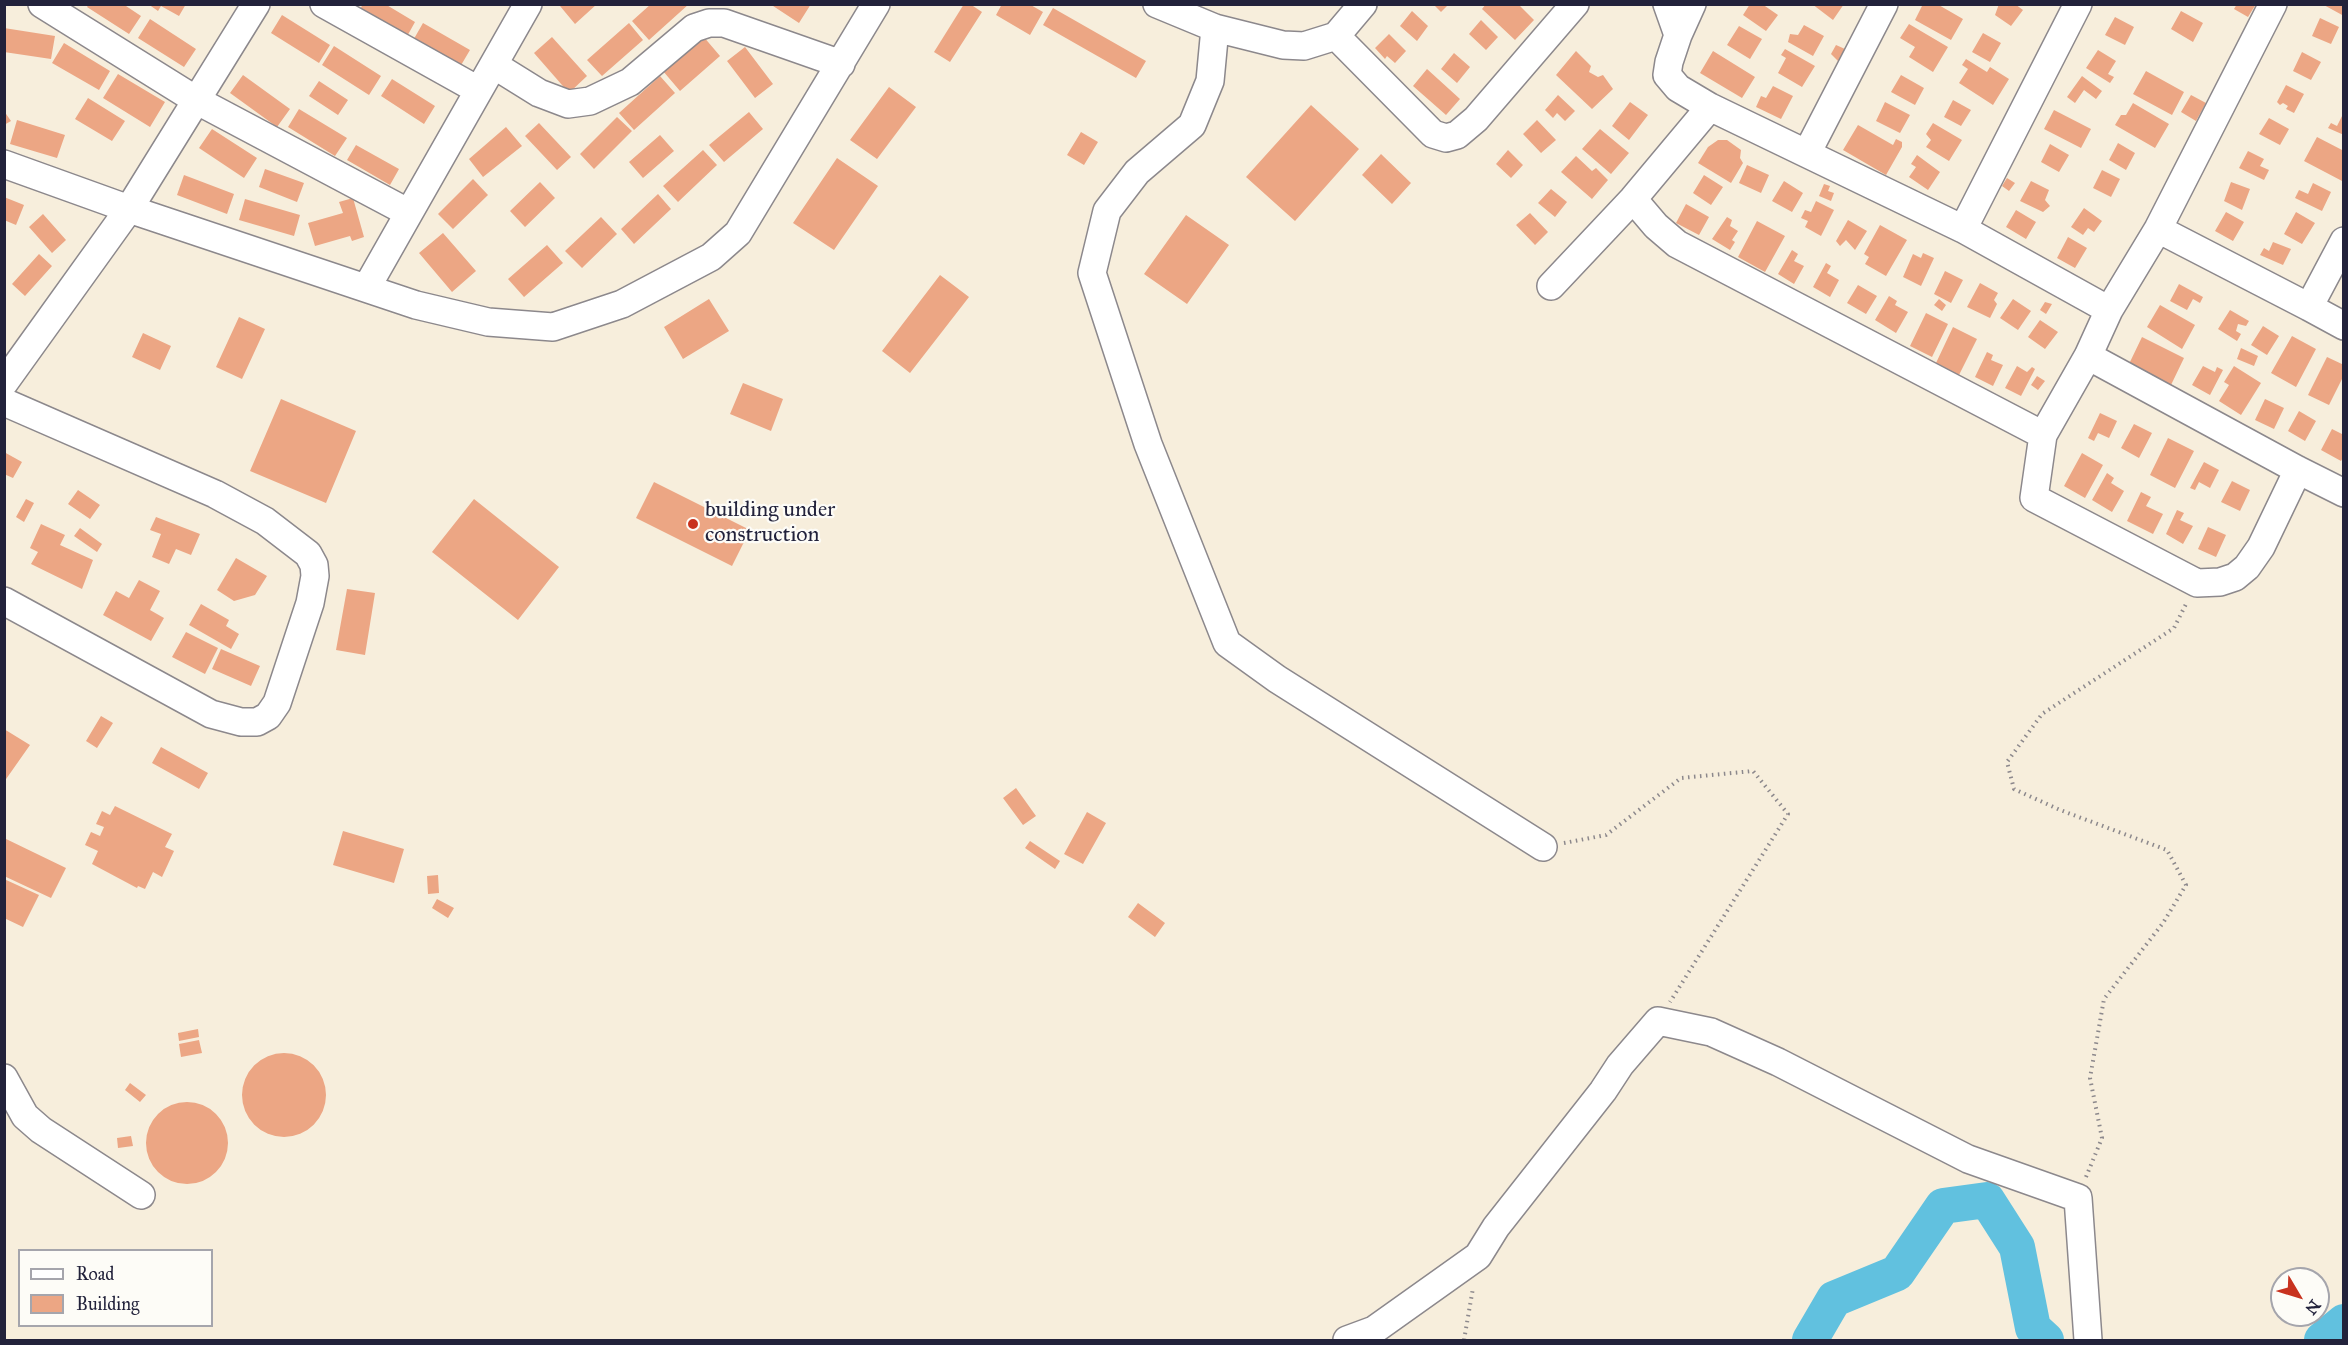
<!DOCTYPE html>
<html>
<head>
<meta charset="utf-8">
<style>
	body { margin:0 }
	#map { position:relative; width:2348px; height:1345px; overflow:hidden; background:#f7eedc; font-family:"IM FELL Great Primer",serif }
	canvas { display:block }
	.frame { position:absolute; inset:0; border:6px solid #22223b; pointer-events:none }
	.legend { position:absolute; left:18px; top:1249px; width:195px; height:78px; box-sizing:border-box; background:#fdfcf7; border:2px solid #a5a5ac; margin:0; padding:8px 10px; list-style:none; font-size:18px; color:#22223b }
	.legend li { display:flex; align-items:center; gap:12px; height:30px }
	.legend b { width:30px; border:2px solid #a5a5ac }
	.north { position:absolute; left:2270px; top:1267px; width:60px; height:60px; box-sizing:border-box; background:#fdfcf7; border:2px solid #a5a5ac; border-radius:50%; rotate:128deg; font-size:16px; font-weight:700; line-height:24px; text-align:center; color:#22223b }
	.north::after { content:''; display:block; margin:auto; width:21px; height:27px; background:#c8321e; clip-path:polygon(50% 0,100% 100%,50% 72%,0 100%) }
</style>
</head>
<body>
<div id="map">
<canvas width="2348" height="1345"></canvas>
<div class="frame"></div>
<ul class="legend">
<li><b style="height:8px;background:#fff"></b>Road</li>
<li><b style="height:16px;background:#eca684"></b>Building</li>
</ul>
<div class="north">N</div>
</div>
<script>
const g = document.querySelector('canvas').getContext('2d');
g.lineJoin = 'round';
const poly = rows => new Path2D(rows.map(r => 'M' + r).join(''));
function stroke(path, color, width, dash) { g.strokeStyle = color; g.lineWidth = width; g.lineCap = dash ? 'butt' : 'round'; g.setLineDash(dash || []); g.stroke(path); }
function fill(path, color) { g.fillStyle = color; g.fill(path, 'evenodd'); }
function drawText(font, color, halo, rows, align = 'center') {
  g.font = font + ' "IM FELL Great Primer",serif'; g.lineWidth = 4.5; g.setLineDash([]); g.textBaseline = 'middle'; g.strokeStyle = halo; g.fillStyle = color; for (const [text, x, y, turn = 0] of rows) {
    g.save(); g.translate(x, y); g.rotate((+turn || 0) * Math.PI / 180); g.textAlign = isNaN(turn) ? turn : align; if (halo) g.strokeText(text, 0, 0); g.fillText(text, 0, 0); g.restore();
  }
}
stroke(poly([
	[1810,1340,1834,1299,1897,1273,1943,1206,1987,1200,2017,1247,2033,1328,2046,1340],
	[2322,1340,2344,1322]
]), '#61c1df', 36);
fill(poly([
	[89,4,123,4,141,16,129,34,87,7],
	[148,4,186,4,179,16,161,6,158,11],
	[363,4,385,4,415,22,405,40,358,13],
	[562,4,597,4,575,24,560,6],
	[651,4,689,4,649,40,632,21],
	[770,4,811,4,799,23],
	[964,4,970,4,982,12,950,62,934,52],
	[1002,4,1029,4,1043,12,1030,35,996,15],
	[1433,4,1449,4,1441,12],
	[1486,4,1518,4,1534,20,1515,40,1482,9],
	[1750,4,1762,4,1778,15,1766,31,1743,15],
	[1812,4,1844,4,1833,20],
	[1923,4,1937,4,1963,19,1951,40,1915,20],
	[1999,4,2015,4,2023,10,2011,26,1995,15],
	[2237,4,2256,4,2248,17,2234,9],
	[2322,4,2344,4,2344,16],
	[1053,8,1146,61,1136,78,1043,25],
	[1412,11,1428,26,1417,41,1400,26],
	[2181,11,2203,23,2193,42,2171,29],
	[282,15,330,45,319,63,271,33],
	[2115,17,2134,27,2125,45,2105,35],
	[2320,18,2339,27,2331,44,2312,36],
	[150,19,196,49,184,67,138,38],
	[1481,20,1498,37,1486,50,1469,34],
	[423,23,470,50,457,72,411,44],
	[629,23,643,40,602,76,587,60],
	[1909,24,1948,47,1933,72,1909,57,1915,47,1900,38],
	[1804,25,1824,36,1813,56,1788,42,1790,34,1798,35],
	[1739,26,1762,39,1750,59,1727,45],
	[4,28,55,36,51,59,4,52],
	[1983,33,2001,43,1990,62,1972,52],
	[1389,34,1406,51,1395,63,1387,56,1385,59,1375,48],
	[703,36,720,56,680,91,663,71],
	[552,37,587,76,569,93,534,53],
	[64,43,110,71,99,90,52,63],
	[1836,45,1845,49,1839,62,1831,54],
	[334,46,381,76,369,95,322,65],
	[745,47,773,84,755,98,727,61],
	[1785,49,1815,66,1802,87,1778,73,1786,58,1781,55],
	[2098,50,2116,61,2108,74,2114,77,2110,83,2086,68],
	[1576,51,1591,66,1589,72,1598,77,1603,75,1613,89,1592,109,1556,75],
	[1713,51,1755,77,1742,98,1700,73],
	[2302,52,2321,62,2311,80,2293,71],
	[1454,53,1470,67,1457,83,1441,69],
	[1966,59,1987,72,1990,67,2009,79,1993,105,1959,83,1968,69,1962,65],
	[1427,69,1460,99,1446,115,1413,86],
	[2146,71,2184,92,2172,115,2133,94],
	[118,74,165,102,150,127,103,98],
	[243,75,290,109,277,127,230,93],
	[1901,75,1924,88,1915,105,1891,92],
	[660,76,675,93,634,130,619,113],
	[2082,76,2102,91,2096,99,2084,90,2075,103,2067,97],
	[392,79,435,106,424,124,381,96],
	[319,81,348,100,338,115,309,96],
	[2286,85,2304,94,2294,113,2286,109,2288,106,2283,103,2280,105,2277,102],
	[1773,86,1793,96,1781,119,1756,107,1761,96,1766,98],
	[889,87,916,107,877,159,850,140],
	[1558,95,1575,111,1565,121,1557,113,1553,118,1545,110],
	[2191,95,2206,103,2196,121,2181,112],
	[88,98,125,121,112,141,75,119],
	[1953,100,1971,110,1961,126,1944,117],
	[1630,102,1648,115,1629,140,1612,126],
	[1885,102,1910,115,1900,133,1876,121],
	[2133,103,2169,124,2155,148,2115,125,2121,115,2126,115],
	[1311,105,1359,149,1295,221,1246,177],
	[299,109,347,138,335,156,288,127],
	[2054,110,2091,129,2081,148,2044,129],
	[4,111,11,121,4,125],
	[749,112,763,129,724,162,709,145],
	[2344,112,2344,135,2328,128,2331,123,2337,126],
	[617,117,632,131,594,169,580,154],
	[2269,118,2289,129,2280,145,2259,134],
	[17,120,65,135,57,158,10,144],
	[1537,120,1556,140,1541,153,1523,134],
	[539,123,571,157,557,170,525,136],
	[1933,123,1962,140,1949,161,1926,147,1931,140,1926,134],
	[1858,125,1893,145,1896,139,1902,142,1902,147,1886,175,1843,150],
	[506,127,522,146,483,177,469,159],
	[212,129,257,158,244,178,199,148],
	[1600,129,1629,153,1611,174,1582,149],
	[1081,132,1098,142,1084,165,1067,155],
	[660,135,674,151,643,178,629,162],
	[2317,137,2344,151,2344,182,2304,161],
	[1718,140,1727,140,1741,150,1740,158,1743,163,1731,183,1698,163,1708,147],
	[2118,143,2135,153,2126,170,2109,160],
	[2050,144,2069,155,2059,172,2041,162],
	[356,145,399,169,390,185,347,160],
	[703,150,717,165,678,202,663,186],
	[1508,150,1523,165,1511,178,1496,164],
	[2248,151,2264,159,2260,166,2269,170,2264,180,2239,168],
	[1381,154,1411,183,1392,204,1362,175],
	[1917,155,1940,172,1928,190,1909,177,1916,167,1911,164],
	[1576,156,1592,171,1596,168,1608,180,1592,199,1561,172],
	[837,158,878,186,834,250,793,223],
	[1747,165,1769,175,1761,193,1739,183],
	[265,169,304,183,297,202,259,187],
	[2102,170,2120,179,2111,197,2093,188],
	[184,175,234,194,227,214,177,195],
	[1704,175,1723,187,1711,205,1693,193],
	[2007,178,2015,183,2009,191,2002,186],
	[473,179,488,195,453,229,438,214],
	[1784,181,1803,193,1792,212,1772,201],
	[2031,181,2049,190,2045,200,2050,206,2043,212,2020,201],
	[540,182,555,198,525,227,510,211],
	[2231,182,2250,189,2242,210,2224,201],
	[2313,183,2331,192,2322,211,2295,198,2299,190,2308,194],
	[1824,184,1830,186,1828,191,1834,193,1831,201,1819,196],
	[1551,189,1567,202,1555,217,1538,203],
	[658,194,671,209,634,244,621,229],
	[4,197,24,205,16,225,4,220],
	[353,198,364,237,352,241,350,236,315,246,308,223,343,213,339,202],
	[245,199,300,215,294,236,239,220],
	[1816,201,1834,210,1821,236,1805,227,1808,221,1801,218,1805,210,1811,212],
	[1686,204,1709,217,1699,235,1676,223],
	[2084,208,2102,221,2094,232,2088,228,2083,235,2071,227],
	[2016,210,2036,222,2026,239,2006,227],
	[2226,212,2244,222,2233,241,2215,231],
	[2296,212,2315,223,2302,244,2284,234],
	[1530,213,1548,232,1535,245,1516,225],
	[43,214,66,240,52,253,29,227],
	[1186,215,1229,245,1187,304,1144,274],
	[601,217,617,234,582,268,565,251],
	[1727,217,1732,220,1730,226,1738,231,1732,240,1735,242,1730,250,1712,239],
	[1848,220,1867,231,1855,250,1846,240,1840,246,1836,241],
	[1757,221,1785,236,1765,272,1738,257],
	[1880,225,1907,240,1886,276,1865,264,1869,257,1864,254],
	[443,233,476,271,452,292,419,253],
	[2068,237,2087,248,2075,268,2057,258],
	[2273,242,2291,249,2283,265,2260,255,2264,248,2269,251],
	[547,245,563,263,524,297,508,279],
	[1792,250,1798,254,1794,261,1804,266,1794,284,1778,274],
	[1923,253,1934,258,1921,286,1903,277,1913,254,1921,258],
	[39,254,52,266,25,296,12,284],
	[1826,263,1831,266,1827,273,1839,280,1830,297,1813,287],
	[1945,271,1963,280,1951,303,1934,294],
	[940,275,969,297,910,373,882,351],
	[1980,283,1998,293,1994,300,1997,304,1990,318,1967,307],
	[2179,284,2203,297,2200,303,2193,299,2187,310,2170,301],
	[1858,285,1877,296,1866,314,1847,303],
	[1889,296,1897,301,1895,305,1908,312,1896,333,1875,320],
	[709,299,729,331,683,359,664,327],
	[1939,299,1946,305,1942,311,1934,305],
	[2013,299,2031,311,2018,330,2000,318],
	[2045,302,2052,304,2046,314,2040,310],
	[2160,305,2195,325,2182,349,2147,327],
	[2230,310,2249,321,2246,326,2238,324,2236,331,2241,334,2237,341,2218,329],
	[1926,313,1948,324,1932,357,1910,346],
	[239,317,265,329,242,379,216,367],
	[2040,320,2058,332,2045,349,2028,337],
	[2263,326,2279,336,2267,355,2251,345],
	[1953,327,1977,339,1959,375,1936,363],
	[143,333,171,346,160,370,132,357],
	[2292,336,2316,349,2296,387,2271,373],
	[2142,337,2184,358,2171,385,2129,364],
	[2241,348,2258,356,2254,366,2237,359],
	[1987,352,1993,355,1991,360,2003,365,1993,386,1975,377],
	[2327,357,2344,365,2344,375,2329,405,2308,395],
	[2017,366,2027,372,2032,367,2035,369,2021,396,2005,388],
	[2203,366,2215,372,2217,367,2223,370,2210,395,2192,385],
	[2234,366,2261,383,2241,415,2219,401,2229,385,2224,382],
	[2037,376,2045,381,2038,390,2031,385],
	[743,383,783,399,771,431,730,414],
	[281,399,356,431,326,503,250,471],
	[2265,399,2284,408,2274,429,2255,420],
	[2299,411,2316,421,2305,441,2288,431],
	[2100,413,2117,421,2109,438,2098,433,2094,441,2088,438],
	[2134,424,2152,433,2139,458,2121,448],
	[2332,429,2344,435,2344,456,2341,461,2321,450],
	[2168,438,2194,451,2175,488,2150,475],
	[4,452,22,462,13,478,4,474],
	[2082,453,2103,465,2085,498,2064,486],
	[2204,462,2219,470,2210,488,2199,482,2195,490,2190,488],
	[2107,473,2114,478,2111,483,2124,491,2112,512,2092,500],
	[2232,481,2250,490,2240,511,2221,502],
	[654,482,750,530,732,566,636,518],
	[78,490,100,505,90,519,68,504],
	[2141,492,2151,497,2146,506,2163,514,2153,534,2127,521],
	[26,499,34,503,24,522,16,517],
	[474,499,559,567,518,620,432,552],
	[2177,510,2184,513,2180,520,2193,526,2183,544,2166,534],
	[156,517,200,534,191,555,176,549,169,564,152,557,161,534,150,530],
	[41,524,65,535,60,545,93,560,82,589,31,564,38,552,30,548],
	[2208,527,2226,535,2216,557,2198,549],
	[80,528,102,544,97,552,74,536],
	[236,558,267,576,255,595,234,601,217,590],
	[139,580,160,591,150,610,164,618,151,641,103,615,116,591,129,598],
	[347,589,375,593,365,655,336,650],
	[201,604,229,620,226,626,239,634,231,649,189,625],
	[186,632,218,648,205,674,172,657],
	[221,649,260,666,251,686,212,669],
	[101,716,113,723,97,748,86,741],
	[4,729,30,745,4,782],
	[161,747,208,773,199,789,152,763],
	[1016,788,1036,816,1023,825,1003,798],
	[115,806,172,834,165,847,174,851,162,877,153,872,145,889,138,886,137,888,92,864,98,851,85,845,91,832,100,836,104,827,96,824,102,811,110,815],
	[1087,812,1106,823,1083,864,1064,854],
	[343,831,404,849,394,883,333,865],
	[4,838,66,868,51,898,4,876],
	[1030,841,1060,861,1055,869,1025,848],
	[438,875,439,893,428,894,427,876],
	[4,879,39,895,23,927,4,918],
	[437,899,454,908,448,918,432,908],
	[1138,903,1165,923,1155,937,1128,917],
	[198,1029,199,1037,179,1041,178,1033],
	[199,1040,202,1053,181,1057,179,1044],
	'242 1095a42 42 0 1 1 84 0a42 42 0 1 1-84 0Z',
	[130,1083,146,1095,140,1102,125,1090],
	'146 1143a41 41 0 1 1 82 0a41 41 0 1 1-82 0Z',
	[131,1136,133,1146,118,1148,117,1138]
]), '#eca684');
const minor = poly([
	[42,4,196,100,409,213,367,287],
	[324,4,478,90],
	[1157,4,1215,28,1283,45,1304,46,1336,36,1363,4],
	[1667,4,1678,35],
	[1692,4,1678,35,1669,62,1667,75,1678,88,1710,107,1963,229,2109,310],
	[2273,4,2158,229,2109,310,2088,356,2043,435,2034,498,2197,583,2220,582,2235,577,2247,567,2261,547,2298,470],
	[1215,28,1210,81,1192,125,1137,172,1107,211,1092,273,1148,444,1227,643,1277,679,1543,847],
	[1336,36,1433,134,1446,138,1457,135,1476,119,1575,4],
	[494,65,539,93,568,104,590,101,630,82,694,28,709,23,724,23,841,64],
	[1807,153,1884,4],
	[4,164,129,209,416,305,488,322,553,327,622,304,711,257,738,233,876,4],
	[1633,199,1656,226,1677,244,2043,435],
	[409,213,528,4],
	[1963,229,2078,4],
	[2158,229,2309,307],
	[2344,241,2309,307,2344,326],
	[1551,286,1633,199,1710,107],
	[2088,356,2298,470,2344,493],
	[4,383,129,209,256,4],
	[4,402,215,494,265,521,308,554,314,565,315,576,310,603,277,703,268,716,257,722,241,722,211,714,4,601],
	[4,1078,25,1116,41,1130,141,1195],
	[1347,1340,1374,1330,1478,1256,1496,1227,1603,1091,1620,1065,1658,1021,1711,1032,1778,1062,1968,1159,2078,1198,2088,1340]
]);
stroke(minor, '#8c888c', 30);
stroke(poly([
	[1564,843,1606,835,1681,778,1753,771,1788,814,1670,1002],
	[2086,1177,2102,1138,2090,1078,2104,999,2163,923,2186,885,2167,850,2060,810,2014,789,2007,762,2042,714,2174,628,2187,602],
	[1464,1340,1473,1288]
]), '#8c888c', 4, [1.5, 4.5]);
stroke(minor, '#fff', 27);
for (const [x, y, r, color] of [
	[693,524,6,"#c8321e"]
]) { const dot = new Path2D(); dot.arc(x, y, r, 0, 2 * Math.PI); g.fillStyle = color; g.fill(dot); stroke(dot, '#fdfcf7', 2); }
drawText('22px', '#22223b', '#fdfcf7', [
	["building under",705,511],
	["construction",705,536]
], 'left');
</script>
</body>
</html>
